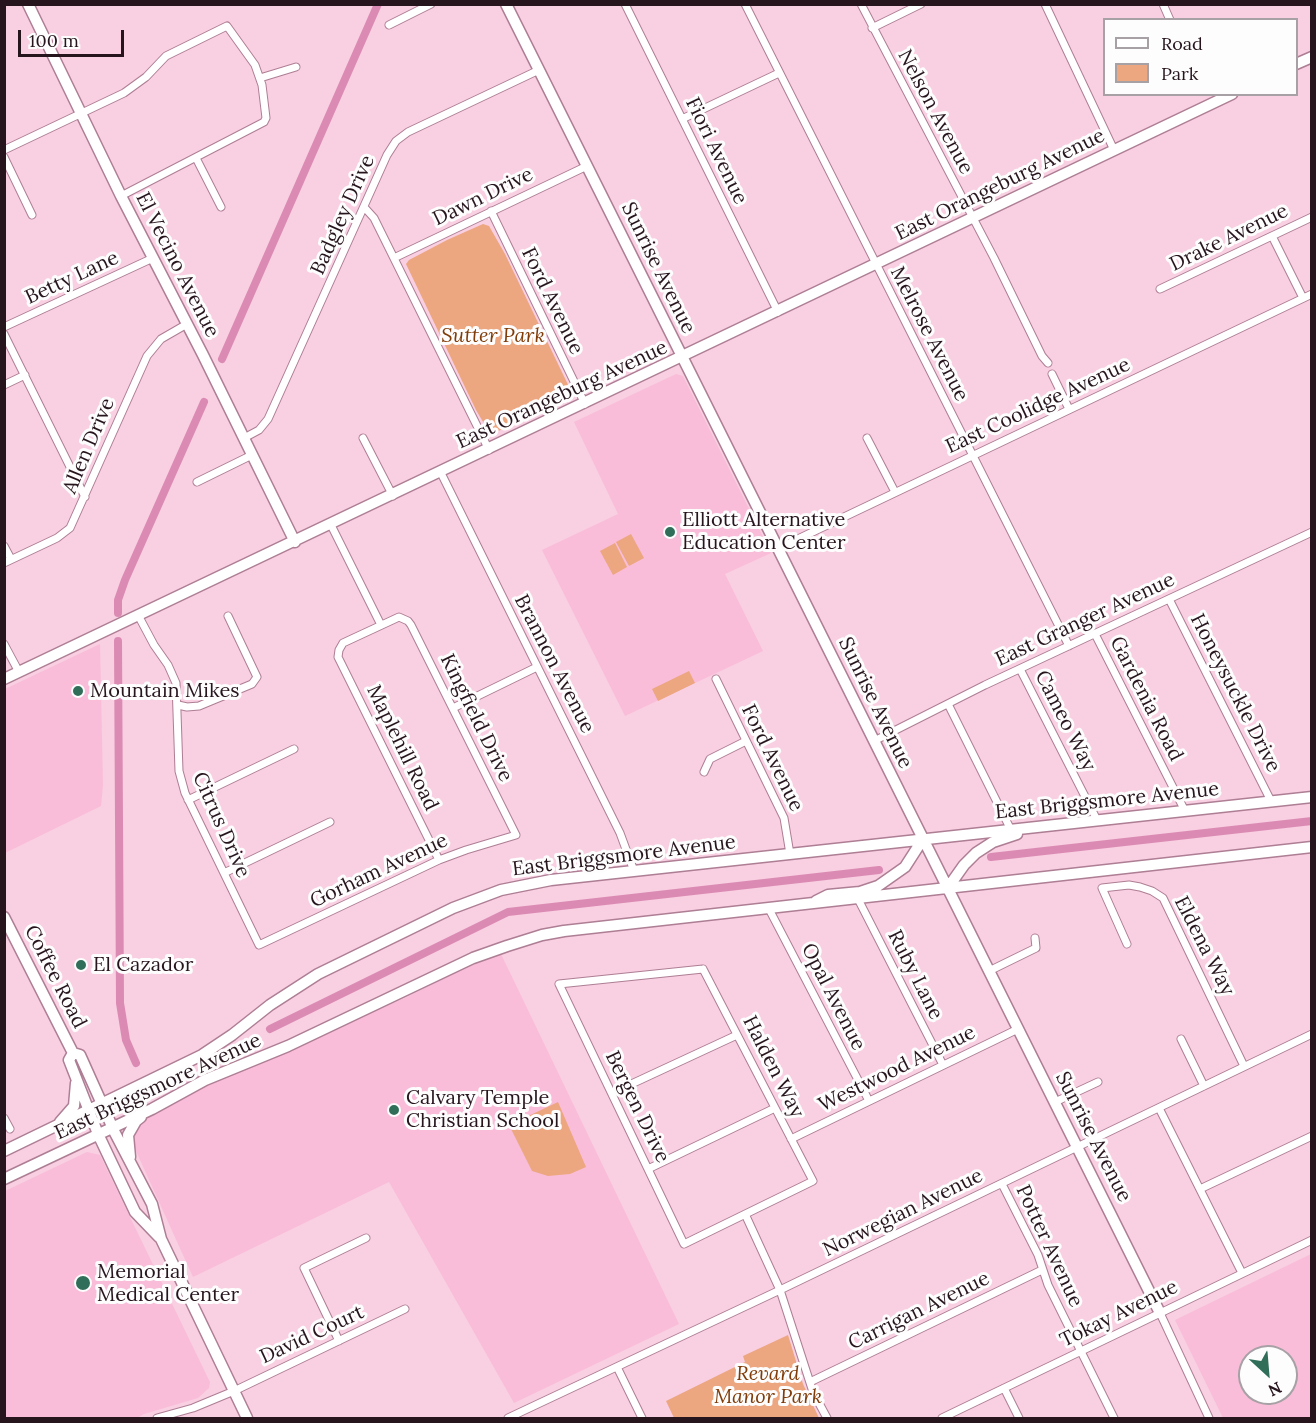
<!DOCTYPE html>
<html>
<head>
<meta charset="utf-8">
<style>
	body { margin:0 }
	#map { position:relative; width:1316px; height:1423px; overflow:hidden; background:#f9cfe2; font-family:Lora,serif }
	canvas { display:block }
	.frame { position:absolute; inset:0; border:6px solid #27151e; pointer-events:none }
	.legend { position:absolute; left:1103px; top:18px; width:195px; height:78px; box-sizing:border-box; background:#fdfdfd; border:2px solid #a7a0a4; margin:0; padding:8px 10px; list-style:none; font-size:18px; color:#27151e }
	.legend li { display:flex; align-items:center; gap:12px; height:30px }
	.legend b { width:30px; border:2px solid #a7a0a4 }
	.north { position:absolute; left:1238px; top:1345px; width:60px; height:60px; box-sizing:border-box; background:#fdfdfd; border:2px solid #a7a0a4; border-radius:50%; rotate:154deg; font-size:16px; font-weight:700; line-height:24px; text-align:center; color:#27151e }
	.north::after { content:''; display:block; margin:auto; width:21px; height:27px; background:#316e5a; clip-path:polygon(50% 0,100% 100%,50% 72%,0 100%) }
	.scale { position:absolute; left:18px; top:30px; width:106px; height:27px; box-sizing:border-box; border:3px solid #27151e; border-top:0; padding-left:8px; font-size:18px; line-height:21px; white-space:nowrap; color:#27151e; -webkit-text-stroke:4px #fdfdfd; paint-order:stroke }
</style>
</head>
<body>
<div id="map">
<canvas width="1316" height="1423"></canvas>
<div class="frame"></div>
<ul class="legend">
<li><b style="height:8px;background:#fff"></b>Road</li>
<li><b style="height:16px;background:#eca680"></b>Park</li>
</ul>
<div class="north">N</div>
<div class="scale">100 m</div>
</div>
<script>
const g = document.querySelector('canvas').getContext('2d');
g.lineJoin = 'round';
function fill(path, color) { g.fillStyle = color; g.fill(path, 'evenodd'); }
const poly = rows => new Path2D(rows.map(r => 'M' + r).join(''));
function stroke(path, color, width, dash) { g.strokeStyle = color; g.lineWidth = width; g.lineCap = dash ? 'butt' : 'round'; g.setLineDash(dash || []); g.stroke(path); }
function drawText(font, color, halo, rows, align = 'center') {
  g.font = font + ' Lora,serif'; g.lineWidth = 6; g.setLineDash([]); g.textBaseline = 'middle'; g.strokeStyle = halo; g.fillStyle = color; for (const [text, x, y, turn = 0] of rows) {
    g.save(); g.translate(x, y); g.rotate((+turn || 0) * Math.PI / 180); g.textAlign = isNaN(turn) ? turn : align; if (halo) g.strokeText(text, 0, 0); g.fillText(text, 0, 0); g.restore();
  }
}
fill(poly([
	[676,374,683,376,771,553,725,574,763,651,625,716,542,550,618,514,574,422],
	[100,644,103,785,101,806,5,853,5,689],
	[501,954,679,1324,514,1403,389,1182,193,1277,131,1140,138,1121,249,1064,405,998,467,967],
	[87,1152,100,1155,207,1376,210,1382,209,1388,198,1398,144,1414,137,1418,5,1418,5,1191],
	[1311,1254,1311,1418,1223,1418,1175,1320],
	[1250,1357,1286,1357,1286,1393,1250,1393]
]), '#f9bdd9');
fill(poly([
	[483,224,489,226,505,254,572,393,571,397,492,434,489,432,476,410,406,264,409,260,447,240],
	[631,534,644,558,629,566,616,542],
	[615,543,627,567,613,575,600,551],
	[689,671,695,683,658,701,652,689],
	[558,1102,586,1167,570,1174,548,1176,532,1171,509,1125],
	[788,1335,803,1384,819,1418,674,1418,666,1401,745,1362,743,1356]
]), '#eca680');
stroke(poly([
	[222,359,378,4],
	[118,613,118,600,125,580,204,402],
	[118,641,120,1003,126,1040,136,1063],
	[991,857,1312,821],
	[270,1029,508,912,879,870]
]), '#db8bb3', 8);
const street = poly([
	[625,4,778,312],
	[745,4,1069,646],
	[861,4,994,258,1042,356,1048,363],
	[1045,4,1114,150],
	[1163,4,1170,20],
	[389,25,431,4],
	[872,28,921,4],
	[260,78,296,67],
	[682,119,779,73],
	[4,150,124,93,146,77,166,56,227,26,255,65,262,85,266,118,264,122,121,196],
	[4,157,32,215],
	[196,158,221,207],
	[364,207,374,218,489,450],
	[491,211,585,404],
	[1272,236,1303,298],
	[394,258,587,166],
	[1160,289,1312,217],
	[4,327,153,258],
	[4,334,85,497],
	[1052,374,1069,409],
	[4,385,25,375],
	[244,438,259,430,268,419,387,155,396,141,408,132,539,70],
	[363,438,393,496],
	[867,438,895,492],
	[441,473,620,833,634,871],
	[197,482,252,455],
	[331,525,381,625],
	[4,546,11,559],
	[779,548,1312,294],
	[4,563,57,538,70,528,147,356,161,339,187,324],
	[1169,599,1271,801],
	[138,615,154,645,168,665,176,683,179,771,185,793,259,945,439,860,466,850,516,835,411,625,408,621,399,617,343,643,339,650,338,657,439,860],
	[1095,634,1185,811],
	[4,644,19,672],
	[1020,669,1097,820],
	[716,679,784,818,790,854],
	[948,704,1011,830],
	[178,705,187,707,199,706,252,684,257,677,228,616],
	[453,708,537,667],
	[874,741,985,685,1312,532],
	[704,772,710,759,746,741],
	[188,800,294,749],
	[224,873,330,822],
	[858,899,943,1065],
	[769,909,869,1101],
	[1127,944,1102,888,1129,885,1140,887,1152,891,1163,898,1244,1066],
	[703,969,813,1181,684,1244,559,984,703,969],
	[989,971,1036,948,1035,938],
	[1181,1039,1204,1086],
	[612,1093,737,1035],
	[1055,1102,1098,1082],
	[1159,1108,1242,1273],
	[4,1118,10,1129],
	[791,1139,1018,1029],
	[648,1169,775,1108],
	[1002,1184,1038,1255,1048,1285,1114,1418],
	[1200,1189,1312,1136],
	[745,1214,780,1290,813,1392,827,1418],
	[1160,1313,1209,1418],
	[339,1341,304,1268,366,1238],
	[617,1367,642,1418],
	[810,1382,1042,1270],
	[1004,1388,1019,1418],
	[157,1418,193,1408,234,1391,405,1309],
	[508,1418,780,1290,1312,1034],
	[942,1418,1312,1240]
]);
const secondary = poly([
	[28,4,121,196,203,355,295,542],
	[506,4,1160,1313],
	[1296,64,1312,57],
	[4,679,1232,94],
	[947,889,964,865,976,853,993,842,1017,834],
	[816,901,828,895,860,892,878,886,905,867,923,839],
	[4,917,73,1053,80,1055,115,1133,152,1204,161,1239,247,1418],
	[73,1053,69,1060,98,1134,135,1212,159,1237],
	[60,1122,74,1106,76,1083],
	[4,1151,202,1055,232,1035,270,1005,318,974,453,908,501,890,551,880,1312,797],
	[130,1157,128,1135,136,1121,141,1117],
	[4,1179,152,1109,205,1080,288,1046,473,958,507,946,542,935,564,931,1312,847]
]);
stroke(street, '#ae7e94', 9);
stroke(secondary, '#ae7e94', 13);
stroke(street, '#fff', 7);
stroke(secondary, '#fff', 10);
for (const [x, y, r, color] of [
	[670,532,6,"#316e5a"],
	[78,691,6,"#316e5a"],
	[81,965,6,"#316e5a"],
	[394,1110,6,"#316e5a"],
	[83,1283,8,"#316e5a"]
]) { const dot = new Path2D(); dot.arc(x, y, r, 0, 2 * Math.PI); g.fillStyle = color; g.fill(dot); stroke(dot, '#fdfdfd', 2); }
drawText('20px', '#27151e', '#fdfdfd', [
	["Nelson Avenue",935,112,62],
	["Fiori Avenue",716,151,64],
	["East Orangeburg Avenue",1000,185,-26],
	["Dawn Drive",483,197,-26],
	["Badgley Drive",343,215,-66],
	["Drake Avenue",1229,238,-26],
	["El Vecino Avenue",177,265,63],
	["Sunrise Avenue",658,268,64],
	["Betty Lane",72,278,-25],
	["Ford Avenue",552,301,64],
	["Melrose Avenue",929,334,63],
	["East Orangeburg Avenue",562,395,-25],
	["East Coolidge Avenue",1038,406,-25],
	["Allen Drive",89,446,-67],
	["East Granger Avenue",1085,620,-25],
	["Brannon Avenue",554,664,63],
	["Honeysuckle Drive",1235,693,63],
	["Gardenia Road",1146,699,63],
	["Sunrise Avenue",875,703,64],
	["Kingfield Drive",476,718,64],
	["Cameo Way",1065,721,63],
	["Maplehill Road",402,748,64],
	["Ford Avenue",772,758,64],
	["East Briggsmore Avenue",1107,801,-6],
	["Citrus Drive",221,825,66],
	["East Briggsmore Avenue",624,856,-7],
	["Gorham Avenue",379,871,-25],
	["Eldena Way",1204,946,63],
	["Ruby Lane",915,975,63],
	["Coffee Road",55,977,63],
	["Opal Avenue",833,997,63],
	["Halden Way",773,1067,63],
	["Westwood Avenue",897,1069,-26],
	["East Briggsmore Avenue",158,1087,-25],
	["Bergen Drive",637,1107,64],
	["Sunrise Avenue",1093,1137,63],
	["Norwegian Avenue",903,1213,-26],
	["Potter Avenue",1049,1246,65],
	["Carrigan Avenue",919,1311,-26],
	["Tokay Avenue",1119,1314,-26],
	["David Court",312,1335,-25]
]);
drawText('italic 20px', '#803b08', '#fdfdfd', [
	["Sutter Park",493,336],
	["Revard",768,1374],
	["Manor Park",768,1397]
]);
drawText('20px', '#27151e', '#fdfdfd', [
	["Elliott Alternative",682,520],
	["Education Center",682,543],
	["Mountain Mikes",90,691],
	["El Cazador",93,965],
	["Calvary Temple",406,1098],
	["Christian School",406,1121],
	["Memorial",97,1272],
	["Medical Center",97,1295]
], 'left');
</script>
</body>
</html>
